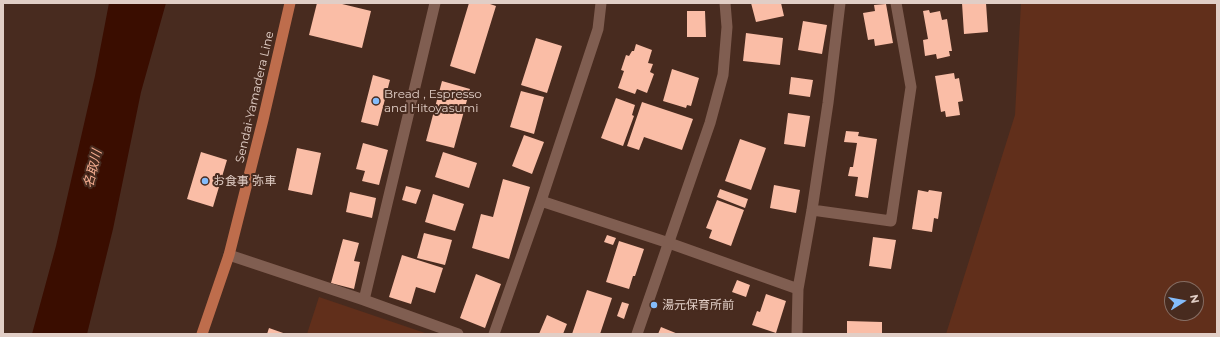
<!DOCTYPE html>
<html>
<head>
<meta charset="utf-8">
<style>
	body { margin:0 }
	#map { position:relative; width:1220px; height:337px; overflow:hidden; background:#482b1f; font-family:Montserrat,sans-serif }
	canvas { display:block }
	.frame { position:absolute; inset:0; border:4px solid #e1cec6; pointer-events:none }
	.north { position:absolute; left:1164px; top:281px; width:40px; height:40px; box-sizing:border-box; background:#482b1f; border:1px solid #856c62; border-radius:50%; rotate:79deg; font-size:11px; font-weight:700; line-height:16px; text-align:center; color:#e1cec6 }
	.north::after { content:''; display:block; margin:auto; width:14px; height:18px; background:#84bcfb; clip-path:polygon(50% 0,100% 100%,50% 72%,0 100%) }
</style>
</head>
<body>
<div id="map">
<canvas width="1220" height="337"></canvas>
<div class="frame"></div>
<div class="north">N</div>
</div>
<script>
const g = document.querySelector('canvas').getContext('2d');
g.lineJoin = 'round';
function fill(path, color) { g.fillStyle = color; g.fill(path, 'evenodd'); }
const poly = rows => new Path2D(rows.map(r => 'M' + r).join(''));
function stroke(path, color, width, dash) { g.strokeStyle = color; g.lineWidth = width; g.lineCap = dash ? 'butt' : 'round'; g.setLineDash(dash || []); g.stroke(path); }
function drawText(font, color, halo, rows, align = 'center') {
  g.font = font + ' Montserrat,"Noto Sans JP",sans-serif'; g.lineWidth = 4; g.setLineDash([]); g.textBaseline = 'middle'; g.strokeStyle = halo; g.fillStyle = color; for (const [text, x, y, turn = 0] of rows) {
    g.save(); g.translate(x, y); g.rotate((+turn || 0) * Math.PI / 180); g.textAlign = isNaN(turn) ? turn : align; if (halo) g.strokeText(text, 0, 0); g.fillText(text, 0, 0); g.restore();
  }
}
fill(poly([
	[1021,3,1217,3,1217,334,946,334,1015,115],
	[1172,289,1196,289,1196,313,1172,313],
	[319,297,428,334,307,334]
]), '#612f1b');
fill(poly([
	[109,3,166,3,141,92,113,229,87,334,32,334,56,246,95,76]
]), '#3a0d00');
fill(poly([
	[317,3,338,3,371,11,362,48,309,35],
	[469,3,487,3,496,6,475,74,450,66],
	[751,3,781,3,784,16,756,22],
	[962,3,986,3,988,32,964,34],
	[886,4,893,43,875,46,874,39,868,40,863,13,875,11,874,5],
	[929,10,930,13,940,11,942,20,947,19,952,51,949,51,950,56,937,59,936,54,925,56,923,40,928,39,923,11],
	[687,11,705,11,706,37,687,37],
	[803,21,827,25,822,54,798,50],
	[746,33,783,38,780,65,743,61],
	[536,38,562,46,547,93,521,85],
	[636,44,652,50,648,63,653,64,650,72,654,74,647,93,637,89,635,94,618,88,624,71,621,70,626,55,629,56,632,51,634,51],
	[672,69,699,78,691,106,687,105,686,108,663,101],
	[954,73,955,79,959,78,963,101,958,102,960,115,946,117,945,111,941,112,935,76],
	[373,75,390,80,378,126,361,122],
	[791,77,813,80,810,97,789,94],
	[442,81,470,89,454,148,426,141],
	[521,91,544,97,534,134,510,127],
	[616,98,635,105,632,115,634,116,623,146,601,138],
	[642,102,693,119,682,150,644,137,639,150,627,146],
	[788,113,810,116,805,147,784,144],
	[846,131,859,132,858,136,877,139,868,198,855,196,858,177,848,176,850,167,853,167,857,143,844,142],
	[524,135,544,142,532,174,512,166],
	[740,139,766,148,751,190,725,181],
	[363,143,388,150,379,185,362,181,365,171,356,169],
	[297,148,321,153,312,195,288,190],
	[201,152,227,160,213,207,187,199],
	[443,152,477,163,469,188,435,177],
	[503,179,530,187,509,259,472,248,481,214,493,217],
	[774,185,800,190,796,213,770,208],
	[406,186,421,190,416,204,402,200],
	[720,189,748,199,745,208,717,197],
	[918,190,928,192,929,190,942,192,938,219,934,218,932,232,912,229],
	[350,192,376,198,372,218,346,212],
	[433,194,464,204,455,231,425,222],
	[717,200,744,210,731,246,709,238,712,230,706,228],
	[424,233,452,240,445,265,417,258],
	[607,235,616,238,613,245,604,242],
	[873,237,896,240,891,269,869,266],
	[343,239,359,243,354,261,360,262,354,289,331,283],
	[619,241,644,249,635,276,633,276,629,289,606,282],
	[402,255,443,268,435,293,416,287,411,304,389,297],
	[476,274,501,284,485,328,460,318],
	[737,280,750,285,746,297,732,292],
	[587,290,612,298,600,334,572,334],
	[766,294,786,301,776,333,752,325,757,311,760,312],
	[622,302,629,304,624,319,617,316],
	[547,315,567,324,563,334,539,334],
	[847,321,882,322,882,334,847,334],
	[661,327,678,334,658,334],
	[269,328,286,334,267,334]
]), '#fabda6');
stroke(poly([
	[541,201,669,243,798,289],
	[812,210,891,221,911,87,896,3],
	[229,255,364,300,458,334],
	[364,300,435,3],
	[494,334,541,201,598,29,601,3],
	[797,334,798,289,812,210,828,103,840,3]
]), '#805e51', 11);
stroke(poly([
	[637,334,710,123,723,75,727,27,725,3]
]), '#805e51', 11);
stroke(poly([
	[202,334,229,255,263,120,290,3]
]), '#be6d4c', 11);
for (const [x, y, r, color] of [
	[376,101,4,"#84bcfb"],
	[205,181,4,"#84bcfb"],
	[654,305,4,"#84bcfb"]
]) { const dot = new Path2D(); dot.arc(x, y, r, 0, 2 * Math.PI); g.fillStyle = color; g.fill(dot); stroke(dot, '#482b1f', 1.5); }
drawText('12px', '#e1cec6', '#482b1f', [
	["Bread , Espresso",384,94],
	["and Hitoyasumi",384,108],
	["お食事 弥車",213,181],
	["湯元保育所前",662,305]
], 'left');
drawText('12px', '#e1cec6', '#482b1f', [
	["Sendai-Yamadera Line",255,97,-77]
]);
drawText('italic 13px', '#f7ae91', '#482b1f', [
	["名取川",93,169,-76]
]);
</script>
</body>
</html>
